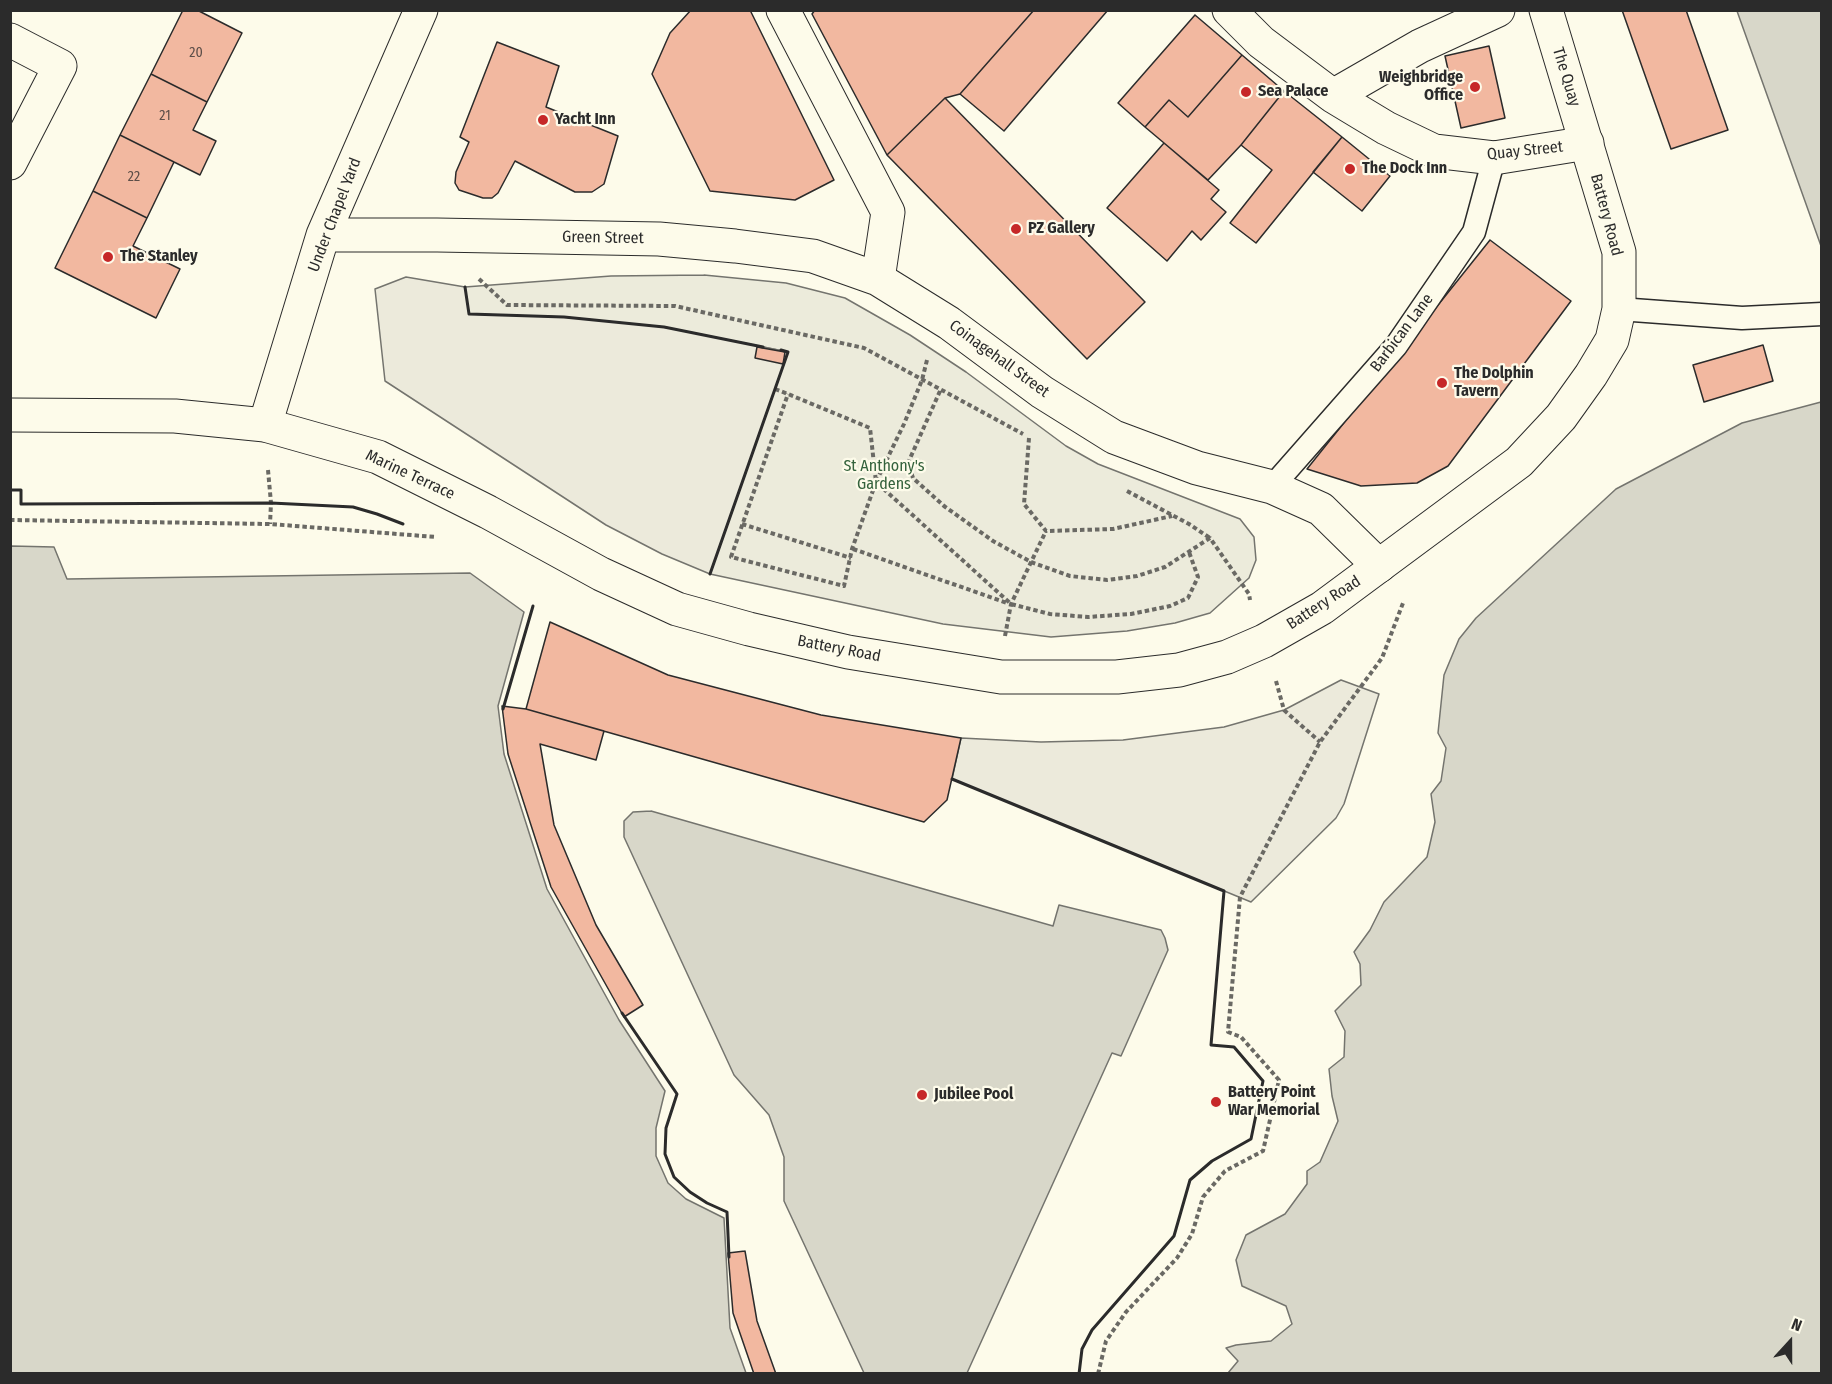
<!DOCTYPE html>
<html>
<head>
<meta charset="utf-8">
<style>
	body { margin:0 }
	#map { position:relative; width:1832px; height:1384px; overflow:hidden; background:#fdfbea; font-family:"Fira Sans Condensed",sans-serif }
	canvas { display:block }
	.frame { position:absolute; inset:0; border:12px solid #2b2b2b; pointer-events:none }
	.north { position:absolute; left:1760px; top:1312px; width:60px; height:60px; -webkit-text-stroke:4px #fdfbea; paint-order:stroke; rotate:21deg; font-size:16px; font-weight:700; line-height:24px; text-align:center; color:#2b2b2b }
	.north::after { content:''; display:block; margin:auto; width:21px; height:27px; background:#2b2b2b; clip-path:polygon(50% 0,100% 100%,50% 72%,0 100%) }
</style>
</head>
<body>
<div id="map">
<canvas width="1832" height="1384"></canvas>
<div class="frame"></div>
<div class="north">N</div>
</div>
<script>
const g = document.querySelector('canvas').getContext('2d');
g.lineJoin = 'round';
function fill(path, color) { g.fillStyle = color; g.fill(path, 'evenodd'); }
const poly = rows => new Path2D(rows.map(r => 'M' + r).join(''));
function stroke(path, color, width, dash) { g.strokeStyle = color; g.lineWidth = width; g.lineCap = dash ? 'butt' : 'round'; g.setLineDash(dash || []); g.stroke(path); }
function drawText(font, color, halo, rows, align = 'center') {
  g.font = font + ' "Fira Sans Condensed",sans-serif'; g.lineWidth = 4.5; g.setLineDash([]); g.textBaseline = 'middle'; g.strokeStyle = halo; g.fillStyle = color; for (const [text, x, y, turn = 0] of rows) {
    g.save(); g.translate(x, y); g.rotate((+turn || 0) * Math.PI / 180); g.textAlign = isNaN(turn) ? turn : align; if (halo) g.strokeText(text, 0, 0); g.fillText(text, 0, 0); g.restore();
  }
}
const green = poly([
	[704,275,786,283,845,298,910,335,966,372,1066,446,1098,464,1240,519,1254,537,1256,560,1249,578,1210,613,1175,623,1127,631,1051,637,943,624,710,574,788,352,664,327,564,317,469,314,465,287,611,276,704,275]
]);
fill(green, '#ecebdb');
stroke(green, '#74746e', 1.5);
const parking = poly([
	[406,277,465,287,469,314,564,317,664,327,788,352,710,574,662,554,606,525,385,381,375,289,406,277],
	[1341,680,1379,694,1344,804,1336,818,1251,902,952,779,961,738,1041,742,1123,740,1224,727,1284,710,1341,680]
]);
fill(parking, '#eceadb');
stroke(parking, '#74746e', 1.5);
const water = poly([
	[1737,11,1821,11,1821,246,1737,11],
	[1821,402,1821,1373,1228,1373,1238,1361,1226,1348,1236,1345,1271,1341,1292,1324,1286,1306,1242,1286,1236,1260,1246,1235,1285,1214,1307,1184,1307,1171,1320,1162,1338,1121,1332,1096,1329,1069,1344,1057,1345,1031,1335,1011,1361,985,1360,964,1354,952,1370,930,1384,902,1427,857,1435,822,1431,794,1441,781,1446,748,1438,733,1444,675,1459,639,1476,618,1616,489,1742,423,1821,402],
	[11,546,54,547,67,579,470,573,524,612,498,706,504,754,547,889,619,1020,665,1091,656,1128,656,1156,668,1183,686,1199,724,1218,730,1328,746,1373,11,1373,11,546],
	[651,811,1053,926,1059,905,1161,930,1165,938,1168,950,1121,1056,1112,1053,967,1373,864,1373,784,1201,784,1157,769,1115,734,1075,624,837,624,821,633,812,651,811]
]);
fill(water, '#d8d7c9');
stroke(water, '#74746e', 1.5);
const building = poly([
	[183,10,197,10,242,33,207,102,151,74,183,10],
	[691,10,750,10,834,180,795,200,710,191,652,74,670,33,691,10],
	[815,10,1034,10,960,94,945,98,887,155,812,14,815,10],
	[1034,10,1108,10,1004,131,960,94,1034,10],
	[1622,10,1686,10,1728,130,1671,149,1622,10],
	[1195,15,1242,55,1188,117,1169,100,1145,127,1118,103,1195,15],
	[497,42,559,66,546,107,618,136,604,184,592,192,575,192,515,161,498,193,492,198,483,198,459,190,455,183,456,172,469,142,460,137,497,42],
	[1489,46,1505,118,1461,128,1445,56,1489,46],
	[1242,55,1284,91,1241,145,1208,180,1145,127,1169,100,1188,117,1242,55],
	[151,74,207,102,193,130,216,141,200,175,120,135,151,74],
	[1284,91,1342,137,1256,243,1230,223,1272,170,1241,145,1284,91],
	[945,98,1145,302,1087,359,887,155,945,98],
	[120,135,174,162,147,218,93,191,120,135],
	[1342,137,1390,176,1362,211,1313,172,1342,137],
	[1164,143,1219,190,1211,199,1226,212,1201,240,1192,231,1167,261,1107,208,1164,143],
	[93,191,147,218,133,246,180,269,156,318,55,268,93,191],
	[1490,240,1571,301,1448,466,1417,483,1361,486,1307,469,1490,240],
	[1763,345,1773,381,1704,402,1693,365,1763,345],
	[757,347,785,352,783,364,755,358,757,347],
	[550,622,668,675,821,715,961,738,947,800,924,822,526,709,550,622],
	[502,706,526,709,604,731,596,760,540,744,554,825,596,925,643,1005,624,1017,551,887,508,754,502,706],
	[745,1251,757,1321,776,1374,754,1374,733,1313,728,1253,745,1251]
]);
fill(building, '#f2b8a0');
stroke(building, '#2b2b2b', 1.5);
const service = poly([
	[1619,309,1742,318,1822,314],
	[1272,487,1396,346,1474,232,1494,158]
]);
const minor = poly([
	[783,10,888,212,878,279,949,323,1042,392,1114,437,1197,468,1272,487,1321,509,1379,566],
	[1229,10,1261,42,1333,96,1420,46,1498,10],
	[10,40,60,66,10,163],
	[1333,96,1386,128,1434,151,1494,158,1587,143],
	[323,235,437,235,659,239,735,246,813,256,878,279],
	[265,425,323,235,421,10]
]);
const tertiary = poly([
	[10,415,175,416,265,425,378,457,488,512,601,574,677,609,749,629,848,652,1001,677,1117,677,1179,670,1227,657,1264,641,1322,608,1519,462,1561,417,1591,375,1612,340,1619,309,1619,252,1546,10]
]);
stroke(service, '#2b2b2b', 25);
stroke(minor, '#2b2b2b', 35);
stroke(tertiary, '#2b2b2b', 35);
stroke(poly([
	[479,279,507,305,675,306,864,348,1023,434],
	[927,360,922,380,904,424,876,482,1011,604,1050,614,1088,617,1131,614,1170,606,1188,598,1198,577,1189,552],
	[775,389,788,394,870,428,876,482,852,549,844,586,731,557,788,394],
	[940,391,908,463,913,478,944,506,993,541,1031,562,1070,576,1107,580,1137,576,1165,567,1210,538,1249,594,1250,600],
	[1029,438,1024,504,1046,531,1113,529,1172,516],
	[268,470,271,503,270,524],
	[1127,491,1189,524,1210,538],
	[10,520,270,524,436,537],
	[742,524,851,558],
	[853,549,1007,603],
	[1005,636,1011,604,1046,531],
	[1276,681,1284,710,1320,742],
	[1098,1374,1106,1341,1126,1312,1177,1258,1192,1234,1203,1197,1225,1171,1263,1151,1279,1080,1241,1037,1228,1032,1240,897,1320,742,1382,658,1403,603]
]), '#6a6964', 4, [4.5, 3]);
stroke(service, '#fdfbea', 22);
stroke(minor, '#fdfbea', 33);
stroke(tertiary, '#fdfbea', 33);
stroke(poly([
	[465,287,469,314,564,317,664,327,763,347],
	[10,490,21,490,21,504,271,503,353,507,377,514,403,524],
	[710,574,788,352,781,350],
	[503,709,533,606],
	[952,779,1224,891,1211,1045,1234,1047,1263,1081,1251,1139,1212,1161,1190,1180,1174,1236,1092,1330,1082,1349,1079,1374],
	[622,1013,677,1094,666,1128,665,1154,674,1177,690,1192,707,1203,727,1212,729,1257]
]), '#2b2b2b', 3);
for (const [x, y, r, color] of [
	[1475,87,6,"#c62828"],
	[1246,92,6,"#c62828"],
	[543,120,6,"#c62828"],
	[1350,169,6,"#c62828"],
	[1016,229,6,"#c62828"],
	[108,257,6,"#c62828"],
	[1442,383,6,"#c62828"],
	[922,1095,6,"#c62828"],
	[1216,1102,6,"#c62828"]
]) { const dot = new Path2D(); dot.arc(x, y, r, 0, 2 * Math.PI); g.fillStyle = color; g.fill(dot); stroke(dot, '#fdfbea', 2); }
drawText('14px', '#5d4e48', null, [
	["20",196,53],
	["21",165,116],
	["22",134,177]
]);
drawText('16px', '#2b2b2b', '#fdfbea', [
	["The Quay",1566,77,73],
	["Quay Street",1525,151,-6],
	["Under Chapel Yard",335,215,-69],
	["Battery Road",1606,215,75],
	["Green Street",603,238,1],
	["Barbican Lane",1402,333,-53],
	["Coinagehall Street",999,359,36],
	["Marine Terrace",410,475,25],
	["Battery Road",1324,603,-33],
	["Battery Road",839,649,11]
]);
drawText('bold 16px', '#2b2b2b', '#fdfbea', [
	["Weighbridge",1463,78,"right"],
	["Office",1463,96,"right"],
	["Sea Palace",1258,92],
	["Yacht Inn",555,120],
	["The Dock Inn",1362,169],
	["PZ Gallery",1028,229],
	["The Stanley",120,257],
	["The Dolphin",1454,374],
	["Tavern",1454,392],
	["Battery Point",1228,1093],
	["War Memorial",1228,1111],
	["Jubilee Pool",934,1095]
], 'left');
drawText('16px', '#34623c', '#fdfbea', [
	["St Anthony's",884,467],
	["Gardens",884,485]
]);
</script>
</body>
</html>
